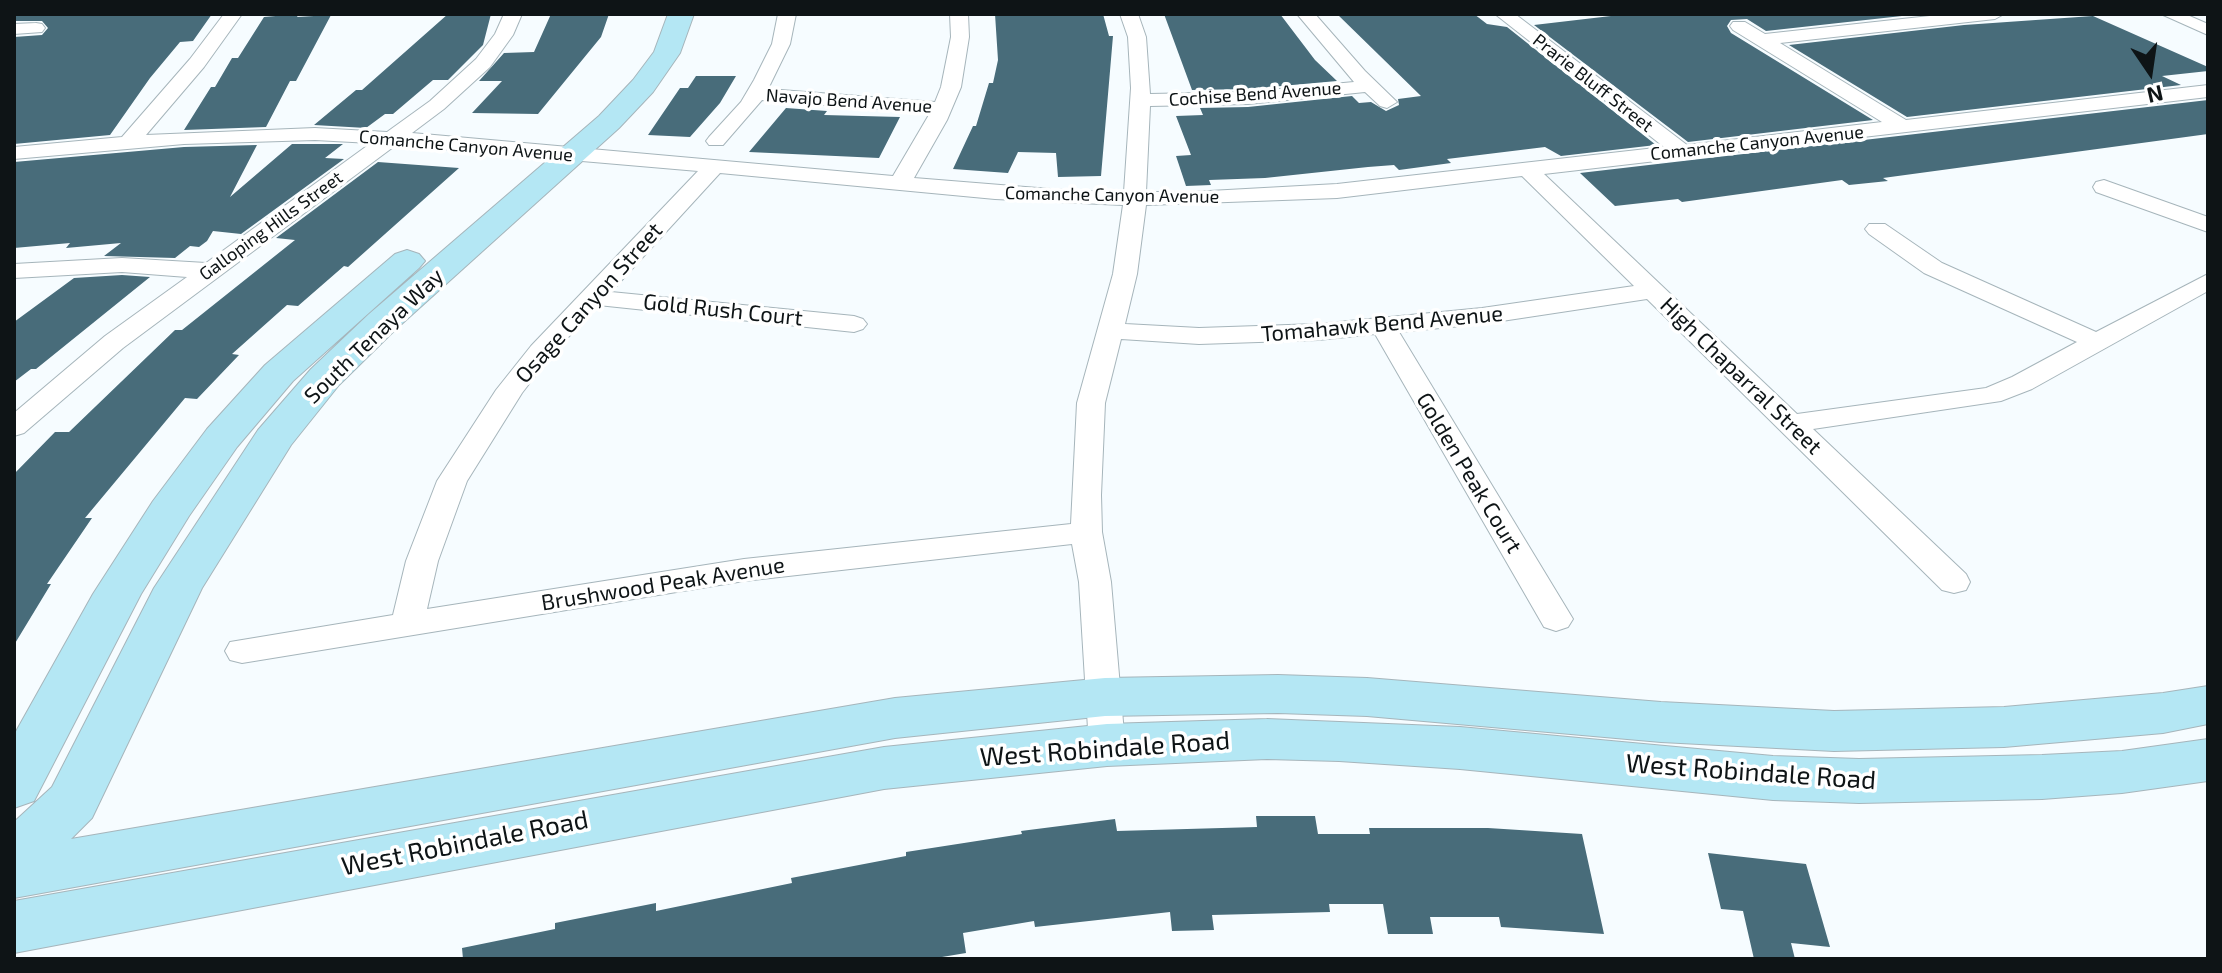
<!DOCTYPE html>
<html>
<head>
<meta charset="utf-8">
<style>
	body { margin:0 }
	#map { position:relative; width:2222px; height:973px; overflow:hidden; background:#f6fcff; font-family:"Exo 2",sans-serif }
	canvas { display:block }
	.frame { position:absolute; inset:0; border:16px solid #0e1416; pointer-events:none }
	.north { position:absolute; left:2110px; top:32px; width:80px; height:80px; -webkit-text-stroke:6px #fff; paint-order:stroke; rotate:167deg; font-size:22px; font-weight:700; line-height:32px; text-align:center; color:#0e1416 }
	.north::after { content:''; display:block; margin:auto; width:28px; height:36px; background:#0e1416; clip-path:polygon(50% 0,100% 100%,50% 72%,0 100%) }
</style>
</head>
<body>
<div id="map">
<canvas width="2222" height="973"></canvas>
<div class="frame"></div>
<div class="north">N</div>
</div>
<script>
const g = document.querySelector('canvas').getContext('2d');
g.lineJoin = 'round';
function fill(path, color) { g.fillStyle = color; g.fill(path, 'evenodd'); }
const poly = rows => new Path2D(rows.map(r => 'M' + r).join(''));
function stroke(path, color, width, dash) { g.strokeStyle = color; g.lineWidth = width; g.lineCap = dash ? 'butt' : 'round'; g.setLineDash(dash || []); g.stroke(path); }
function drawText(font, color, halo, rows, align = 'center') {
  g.font = font + ' "Exo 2",sans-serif'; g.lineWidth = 7; g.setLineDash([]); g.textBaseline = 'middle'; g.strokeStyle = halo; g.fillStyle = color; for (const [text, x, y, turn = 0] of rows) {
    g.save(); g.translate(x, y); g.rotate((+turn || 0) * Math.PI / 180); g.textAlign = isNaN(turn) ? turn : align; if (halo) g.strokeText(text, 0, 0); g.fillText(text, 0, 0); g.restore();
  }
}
fill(poly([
	[14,14,212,14,193,41,180,42,150,78,110,135,14,144,14,37,42,35,48,28,42,21,14,21],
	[299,14,297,17,331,15,296,81,290,81,266,127,184,130,211,87,215,87,232,58,238,58,264,17],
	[448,14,491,14,483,45,448,80,433,80,393,114,385,114,366,128,314,125,356,90,362,90],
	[551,14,609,14,601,37,538,114,472,113,502,81,479,81,504,53,534,52],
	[995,14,1103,14,1109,36,1113,36,1101,176,1058,177,1056,153,1018,152,1008,173,953,169,973,126,976,126,989,83,993,83,998,60],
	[1164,14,1280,14,1315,60,1337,81,1248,89,1192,90],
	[1337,14,1474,14,1487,24,1507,27,1656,145,1561,156,1545,147,1447,159,1451,163,1399,170,1394,165,1368,167,1265,178,1209,180,1211,185,1186,186,1176,156,1191,155,1176,116,1203,115,1200,108,1248,107,1352,96,1359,103,1371,102,1386,111,1399,105,1398,99,1421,96],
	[1628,14,1920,14,1766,31,1747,19,1731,20,1727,26,1731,33,1873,120,1688,142,1534,25],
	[2093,16,2208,67,2208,71,2162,76,2181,85,1907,117,1789,45,1964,25],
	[696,76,736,76,720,103,690,137,648,135,680,88,688,88],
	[2208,100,2208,134,1883,178,1888,181,1849,185,1842,180,1682,202,1678,199,1615,206,1580,173],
	[786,108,827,111,824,115,900,117,879,158,749,152],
	[292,144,343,144,325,158,344,159,241,234,213,231,207,241,199,247,190,246,175,258,104,256,121,243,66,248,70,243,14,248,14,162,184,147,257,145,230,197],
	[378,162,459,168,348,267,344,266,298,306,287,305,232,354,239,355,197,399,185,398,85,518,92,518,47,584,51,584,14,645,14,474,55,432,69,432,175,330,182,330,295,240,276,238],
	[122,275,150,277,36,369,31,369,14,382,14,322,74,278],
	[1256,816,1315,816,1318,834,1370,834,1369,828,1488,828,1582,834,1604,934,1501,927,1499,917,1430,917,1433,934,1388,934,1383,904,1329,904,1330,912,1212,915,1214,930,1172,931,1170,912,1035,927,1034,921,963,933,966,953,930,959,463,959,462,948,555,929,555,923,656,903,656,911,792,883,791,878,906,856,906,852,1022,834,1021,831,1115,819,1117,831,1257,827],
	[1708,853,1806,864,1830,947,1791,943,1795,959,1754,959,1743,911,1721,909]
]), '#486c7a');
const street = poly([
	[224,14,242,14,204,67,146,135,315,128,387,132,430,101,476,59,495,34,504,14,522,14,513,35,490,67,444,109,412,133,893,176,930,113,762,100,723,145,709,145,706,141,709,137,741,102,754,80,772,44,778,14,796,14,790,44,768,89,935,102,941,87,951,37,950,14,968,14,969,37,961,87,947,120,914,178,1075,191,1124,192,1131,88,1128,37,1120,14,1138,14,1146,37,1150,94,1248,92,1354,82,1297,14,1315,14,1365,71,1397,102,1387,108,1380,106,1365,92,1248,104,1150,106,1146,192,1191,192,1337,184,1664,147,1495,14,1515,14,1687,145,1882,122,1733,30,1730,26,1733,22,1745,22,1765,34,1948,14,2004,14,1995,19,1780,43,1906,120,2208,85,2208,97,1544,174,1797,414,1986,388,2012,377,2077,342,1924,273,1869,234,1865,229,1869,224,1885,224,1942,263,2096,332,2208,274,2208,291,2032,389,2001,401,1813,429,1966,574,1970,582,1966,590,1954,593,1942,590,1647,299,1482,324,1399,332,1573,619,1568,627,1556,631,1544,627,1375,334,1318,340,1199,344,1121,339,1105,403,1101,495,1102,532,1111,582,1125,745,1120,755,1107,759,1094,755,1089,745,1079,582,1072,544,744,581,242,663,230,660,225,651,230,642,393,615,406,561,437,481,496,390,531,346,698,171,396,145,123,348,24,433,14,436,14,413,105,336,187,277,122,272,14,278,14,264,122,258,206,263,371,143,315,140,184,144,14,159,14,147,122,137,190,59,224,14],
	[720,173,995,199,1123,205,1113,274,1077,403,1071,524,744,559,427,609,438,561,467,481,522,393,549,358,598,305,854,332,863,329,867,324,863,319,854,316,611,292,720,173],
	[1522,176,1634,286,1482,308,1318,324,1199,328,1125,324,1137,274,1146,205,1337,198,1522,176],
	[2161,14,2185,14,2208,24,2208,35,2161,14],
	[36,23,42,24,45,28,42,32,14,34,14,24,36,23],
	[2104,180,2208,217,2208,232,2096,192,2093,187,2096,182,2104,180]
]);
const secondary = poly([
	[668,14,694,14,680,53,653,92,619,128,395,330,339,385,291,445,202,588,92,818,71,839,895,698,1105,678,1278,675,1367,678,1661,702,1834,711,2004,707,2163,693,2208,686,2208,724,2163,733,2004,747,1834,751,1661,742,1367,716,1278,713,1105,716,895,738,14,898,14,822,52,787,154,588,258,430,311,369,369,314,599,116,633,80,654,52,668,14],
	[407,250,419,254,425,261,419,268,293,381,237,447,189,516,141,594,34,801,14,808,14,735,93,594,153,501,207,429,265,365,395,254,407,250],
	[1267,719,1460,727,1773,756,1859,759,2042,755,2122,751,2208,739,2208,781,2122,793,2042,799,1859,803,1773,800,1460,769,1339,761,1267,759,1107,766,884,789,14,953,14,901,884,747,1107,724,1267,719]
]);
stroke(street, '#a6b5bb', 2);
stroke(secondary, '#a6b5bb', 2);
fill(street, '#fff');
fill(secondary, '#b4e7f4');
drawText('18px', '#0e1416', '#fff', [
	["Prarie Bluff Street",1593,83,38],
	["Cochise Bend Avenue",1255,94,-4],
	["Navajo Bend Avenue",849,101,4],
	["Comanche Canyon Avenue",1757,143,-6],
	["Comanche Canyon Avenue",466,146,5],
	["Comanche Canyon Avenue",1112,195,1],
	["Galloping Hills Street",271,226,-36]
]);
drawText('22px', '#0e1416', '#fff', [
	["Osage Canyon Street",589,303,-48],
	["Gold Rush Court",723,310,6],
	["Tomahawk Bend Avenue",1382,324,-5],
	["South Tenaya Way",374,336,-44],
	["High Chaparral Street",1741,376,44],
	["Golden Peak Court",1469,473,59],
	["Brushwood Peak Avenue",663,584,-9]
]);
drawText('26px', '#0e1416', '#fff', [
	["West Robindale Road",1105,749,-4],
	["West Robindale Road",1751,772,4],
	["West Robindale Road",465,843,-11]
]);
</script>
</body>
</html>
